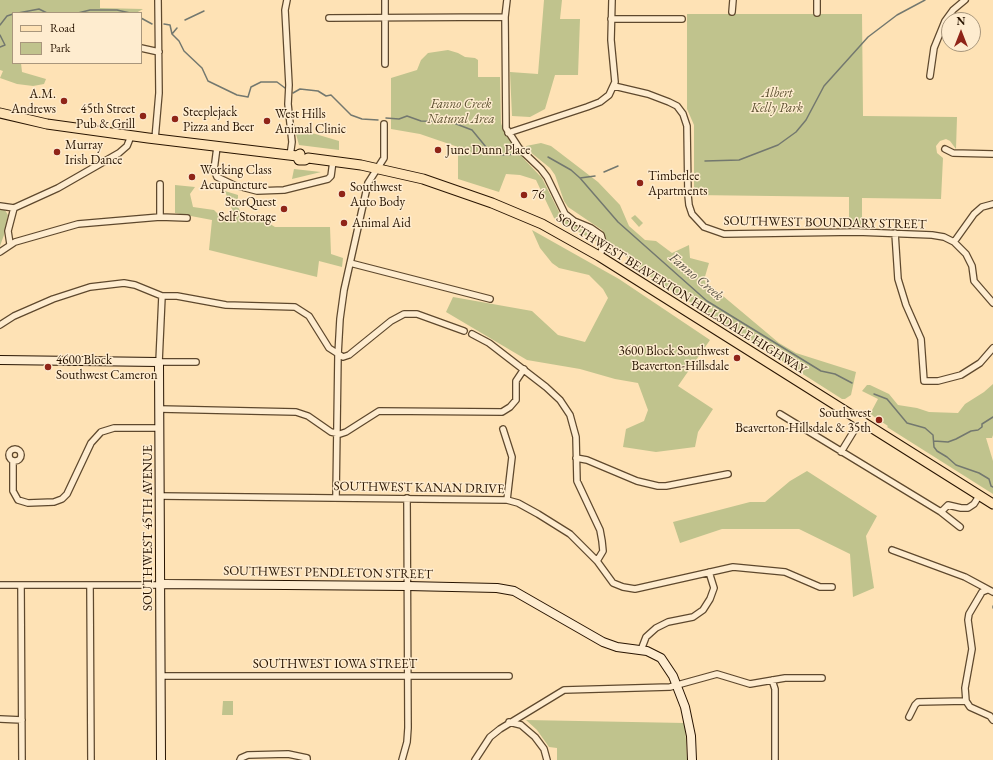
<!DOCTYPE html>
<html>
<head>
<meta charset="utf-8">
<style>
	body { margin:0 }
	#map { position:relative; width:993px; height:760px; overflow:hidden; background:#fee2b5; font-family:"EB Garamond",serif }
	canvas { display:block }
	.legend { position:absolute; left:12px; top:12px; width:130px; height:52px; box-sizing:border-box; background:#feeccf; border:1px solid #a8967c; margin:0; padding:5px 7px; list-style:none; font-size:12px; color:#281400 }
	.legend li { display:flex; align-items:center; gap:8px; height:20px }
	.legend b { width:20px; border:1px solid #a8967c }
	.north { position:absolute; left:941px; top:12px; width:40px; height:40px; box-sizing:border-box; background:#feeccf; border:1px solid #a8967c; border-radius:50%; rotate:0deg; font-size:11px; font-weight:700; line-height:16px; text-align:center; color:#281400 }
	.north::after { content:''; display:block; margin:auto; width:14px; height:18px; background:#8f2418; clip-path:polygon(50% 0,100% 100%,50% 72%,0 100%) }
</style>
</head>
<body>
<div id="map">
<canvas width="993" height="760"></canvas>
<ul class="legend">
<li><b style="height:5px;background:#fee2b5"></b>Road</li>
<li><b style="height:11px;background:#c0c38d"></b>Park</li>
</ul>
<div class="north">N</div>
</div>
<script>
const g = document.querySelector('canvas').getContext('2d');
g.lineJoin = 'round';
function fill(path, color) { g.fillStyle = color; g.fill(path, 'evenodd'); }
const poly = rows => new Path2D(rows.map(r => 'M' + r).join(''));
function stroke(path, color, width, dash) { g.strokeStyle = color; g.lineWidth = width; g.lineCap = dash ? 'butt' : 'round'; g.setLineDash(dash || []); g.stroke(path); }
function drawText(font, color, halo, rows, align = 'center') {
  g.font = font + ' "EB Garamond",serif'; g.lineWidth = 3; g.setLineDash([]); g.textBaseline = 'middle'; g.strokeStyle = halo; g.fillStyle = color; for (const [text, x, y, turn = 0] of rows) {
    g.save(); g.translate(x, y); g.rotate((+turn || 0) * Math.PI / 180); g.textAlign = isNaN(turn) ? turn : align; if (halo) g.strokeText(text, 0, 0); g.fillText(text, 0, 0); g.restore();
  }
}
fill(poly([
	[0,0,100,0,100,8,143,9,136,13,13,13,13,63,21,63,22,72,46,79,44,84,33,86,17,84,0,78,3,71,0,70],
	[544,0,562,0,560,19,580,19,578,75,555,75,545,109,530,117,512,116,510,72,538,74],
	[687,14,862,14,863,116,957,117,956,149,950,141,946,139,940,141,936,146,937,153,943,158,941,199,862,198,862,228,849,228,849,197,694,195,694,125,687,109],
	[448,50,458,53,465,57,475,58,478,60,478,77,500,77,501,123,505,134,524,159,542,178,560,214,568,222,593,234,598,241,595,241,554,218,536,180,520,175,506,174,499,192,458,179,458,147,420,134,391,129,391,78,417,70,421,60,428,53],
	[312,133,339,141,339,150,299,145,296,134],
	[541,143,551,146,598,182,620,205,629,226,645,240,656,241,672,253,689,245,690,258,709,263,704,280,779,343,796,353,856,372,851,395,845,399,842,399,635,267,627,257,609,246,602,230,568,207,564,201,555,175,550,168,529,151,526,146],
	[294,169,321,172,292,179],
	[175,185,195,187,190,194,193,207,214,210,222,218,236,220,225,191,238,195,238,207,246,222,267,222,275,227,330,227,331,254,343,258,342,267,319,261,317,277,209,250,212,220,175,213],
	[0,209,5,210,8,215,4,235,0,246],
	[635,215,643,223,639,227,631,218],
	[532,230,619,279,710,340,678,386,713,409,698,432,695,447,656,452,623,447,626,429,644,421,648,410,638,383,615,379,580,369,527,360,446,312,453,297,532,311,558,335,585,342,608,298,603,289,589,275,559,268,552,263,540,248],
	[993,384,993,435,992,438,986,438,993,461,993,494,887,427,888,426,870,414,878,399,862,391,867,385,870,385,889,394,898,405,917,408,929,412,958,413,965,404,984,392],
	[807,471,877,516,866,536,874,588,853,597,850,554,799,529,722,529,680,543,673,522,750,502,765,502,790,481],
	[223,701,233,701,233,715,222,715],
	[526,720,685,723,687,760,557,760,557,748,549,747,537,730]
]), '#c0c38d');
stroke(poly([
	[18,13,39,9,47,13],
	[78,13,90,10,117,10,130,13],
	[141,18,152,24],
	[185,20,204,11],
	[164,24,170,25,172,34,179,41,184,51,202,68,208,81,237,95,248,97,251,87,261,82,277,82,285,88],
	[0,25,7,16,13,14],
	[172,34,177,28],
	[0,35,5,45,0,47],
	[293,93,300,89,318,91,326,96,331,95,351,115,362,119,378,120],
	[386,118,399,119,407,116,421,121,451,122,472,130,486,147,501,155,519,154],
	[548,157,571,170,580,178,618,222,707,301,821,371,835,374,852,383],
	[705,161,739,160,778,145,796,132,806,120,824,86,868,37,897,15,925,0],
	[604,172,618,166],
	[580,178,595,176],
	[874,394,887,399,907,423,925,428,933,435,934,447,937,451,947,457,956,465,979,473,989,479,991,486,993,487],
	[934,441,948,442,956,439,971,431,978,430,982,427,982,424,993,417],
	[993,606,993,608]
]), '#73786f', 1.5);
const street = poly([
	[287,0,285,10,289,85,288,104,292,142,290,156],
	[385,0,385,64],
	[507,0,505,17,506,128,519,148,541,169,547,177,565,214,574,221,591,228,601,235,604,246,599,256],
	[817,0,817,13],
	[732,12,733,0],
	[329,18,505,17],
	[611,19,682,19],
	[141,48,159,52],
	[930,76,934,48,945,21,953,10,965,0],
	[614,86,648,94,669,102,677,106,683,114,687,126,688,195,689,205,692,214,704,227,724,234,857,232,932,235,944,237,954,242,966,254,972,266,974,281,993,303],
	[508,133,587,107,600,102,609,95,615,82,611,40,612,0],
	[155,139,159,93,158,0],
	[217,147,214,170,217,177,234,185,257,191,284,190,328,179,331,176,333,161],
	[945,149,953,153,993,154],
	[0,206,14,208,58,188,119,153,127,146,131,136],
	[160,217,160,184],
	[895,233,898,279,906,305,921,339,924,381,938,381,961,375,980,363,993,348],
	[954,242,974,214,982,207,993,204],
	[10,244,8,231,14,208],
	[0,252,15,242,78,224,160,217,187,218],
	[350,263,490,299],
	[162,296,159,362,196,362],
	[0,325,14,316,53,299,90,287,124,283,135,285,162,296,177,296,226,305,295,307,309,316,329,348,343,357,349,355,391,321,404,314,417,314,464,331],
	[472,334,489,343,546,387,560,400,570,415,576,437,577,481,600,530,602,541,603,551,597,561],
	[160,409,296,412,308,416,331,432,340,434,346,432,379,411,502,412,510,407,516,400,516,381,524,369],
	[780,414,941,512,960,527],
	[503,429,512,457,507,500],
	'9 455a6 6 0 1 1 12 0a6 6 0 1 1-12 0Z',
	[841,452,860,421],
	[576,458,587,460,637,481,658,486,666,486,728,474],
	[13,461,13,491,18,500,28,503,54,502,62,499,67,494,91,443,101,432,114,428,160,428],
	[160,496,507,500,518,503,538,514,570,534,597,561,613,583,623,587,635,589,733,567,785,572,820,587,832,587],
	[336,497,338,355,340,319,344,290,368,183,384,158,384,124],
	[941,512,948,505,961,508,968,508,974,504,979,496],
	[892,550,965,577,993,592],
	[0,585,160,585],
	[21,585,22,760],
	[90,585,91,760],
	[987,590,982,592,969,614,968,620,972,649,965,688,966,701,970,707,990,716,993,720],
	[641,650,646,637,656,628,668,622,693,617,703,610,710,599,714,588,709,572],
	[161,676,509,676],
	[772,680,775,689,775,760],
	[909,717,915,705,918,702,966,701],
	[0,719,22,720],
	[509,722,521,725,535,737,544,749,547,760],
	[240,760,241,758,248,755,288,754,307,758,307,760],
	[402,760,407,742,408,728,407,498],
	[475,760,490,737,500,729,564,690,670,687,717,674,750,684,785,678,822,678]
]);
const secondary = poly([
	[0,360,159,362,161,760],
	[160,585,165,584,407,586,497,588,514,591,603,642,617,647,647,651,661,658,673,676,685,707,691,736,692,760]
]);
const primary = poly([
	[0,113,47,124,148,138,297,156,300,154],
	[297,156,299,160,305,160,308,158,361,165,423,179,492,203,542,224,599,256,993,504]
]);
stroke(street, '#5e482d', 8);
stroke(secondary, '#281400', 10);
stroke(primary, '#281400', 11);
stroke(street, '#feeccf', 5.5);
stroke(secondary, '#feeccf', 8);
stroke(primary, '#fee2b5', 9);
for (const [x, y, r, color] of [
	[64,101,4,"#8f2418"],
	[143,116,4,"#8f2418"],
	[175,119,4,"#8f2418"],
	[267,121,4,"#8f2418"],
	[438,150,4,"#8f2418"],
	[57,152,4,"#8f2418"],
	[192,177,4,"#8f2418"],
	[640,183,4,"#8f2418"],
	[342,194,4,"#8f2418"],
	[524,195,4,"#8f2418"],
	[284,209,4,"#8f2418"],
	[344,223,4,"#8f2418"],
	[737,358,4,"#8f2418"],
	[48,367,4,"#8f2418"],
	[879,420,4,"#8f2418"]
]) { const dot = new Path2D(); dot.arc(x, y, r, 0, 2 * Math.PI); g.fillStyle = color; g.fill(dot); stroke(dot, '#feeccf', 1.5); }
drawText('italic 13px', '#5d5131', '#feeccf', [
	["Albert",777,93],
	["Kelly Park",777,108],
	["Fanno Creek",461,104],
	["Natural Area",461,119]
]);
drawText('13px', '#281400', '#feeccf', [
	["A.M.",56,94,"right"],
	["Andrews",56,109,"right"],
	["45th Street",135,109,"right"],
	["Pub & Grill",135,124,"right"],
	["Steeplejack",183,112],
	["Pizza and Beer",183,127],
	["West Hills",275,114],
	["Animal Clinic",275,129],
	["Murray",65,145],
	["Irish Dance",65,160],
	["June Dunn Place",446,150],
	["Working Class",200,170],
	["Acupuncture",200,185],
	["Timberlee",648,176],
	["Apartments",648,191],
	["Southwest",350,187],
	["Auto Body",350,202],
	["76",532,195],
	["StorQuest",276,202,"right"],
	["Self Storage",276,217,"right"],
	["Animal Aid",352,223],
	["3600 Block Southwest",729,351,"right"],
	["Beaverton-Hillsdale",729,366,"right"],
	["4600 Block",56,360],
	["Southwest Cameron",56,375],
	["Southwest",871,413,"right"],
	["Beaverton-Hillsdale & 35th",871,428,"right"]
], 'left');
drawText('13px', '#281400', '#feeccf', [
	["SOUTHWEST BOUNDARY STREET",825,223,1],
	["SOUTHWEST BEAVERTON HILLSDALE HIGHWAY",681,294,32],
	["SOUTHWEST KANAN DRIVE",419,488,1],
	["SOUTHWEST 45TH AVENUE",148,528,-90],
	["SOUTHWEST PENDLETON STREET",328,573,1],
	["SOUTHWEST IOWA STREET",335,664]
]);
drawText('italic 14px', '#544e41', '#feeccf', [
	["Fanno Creek",696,277,40]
]);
</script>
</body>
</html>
